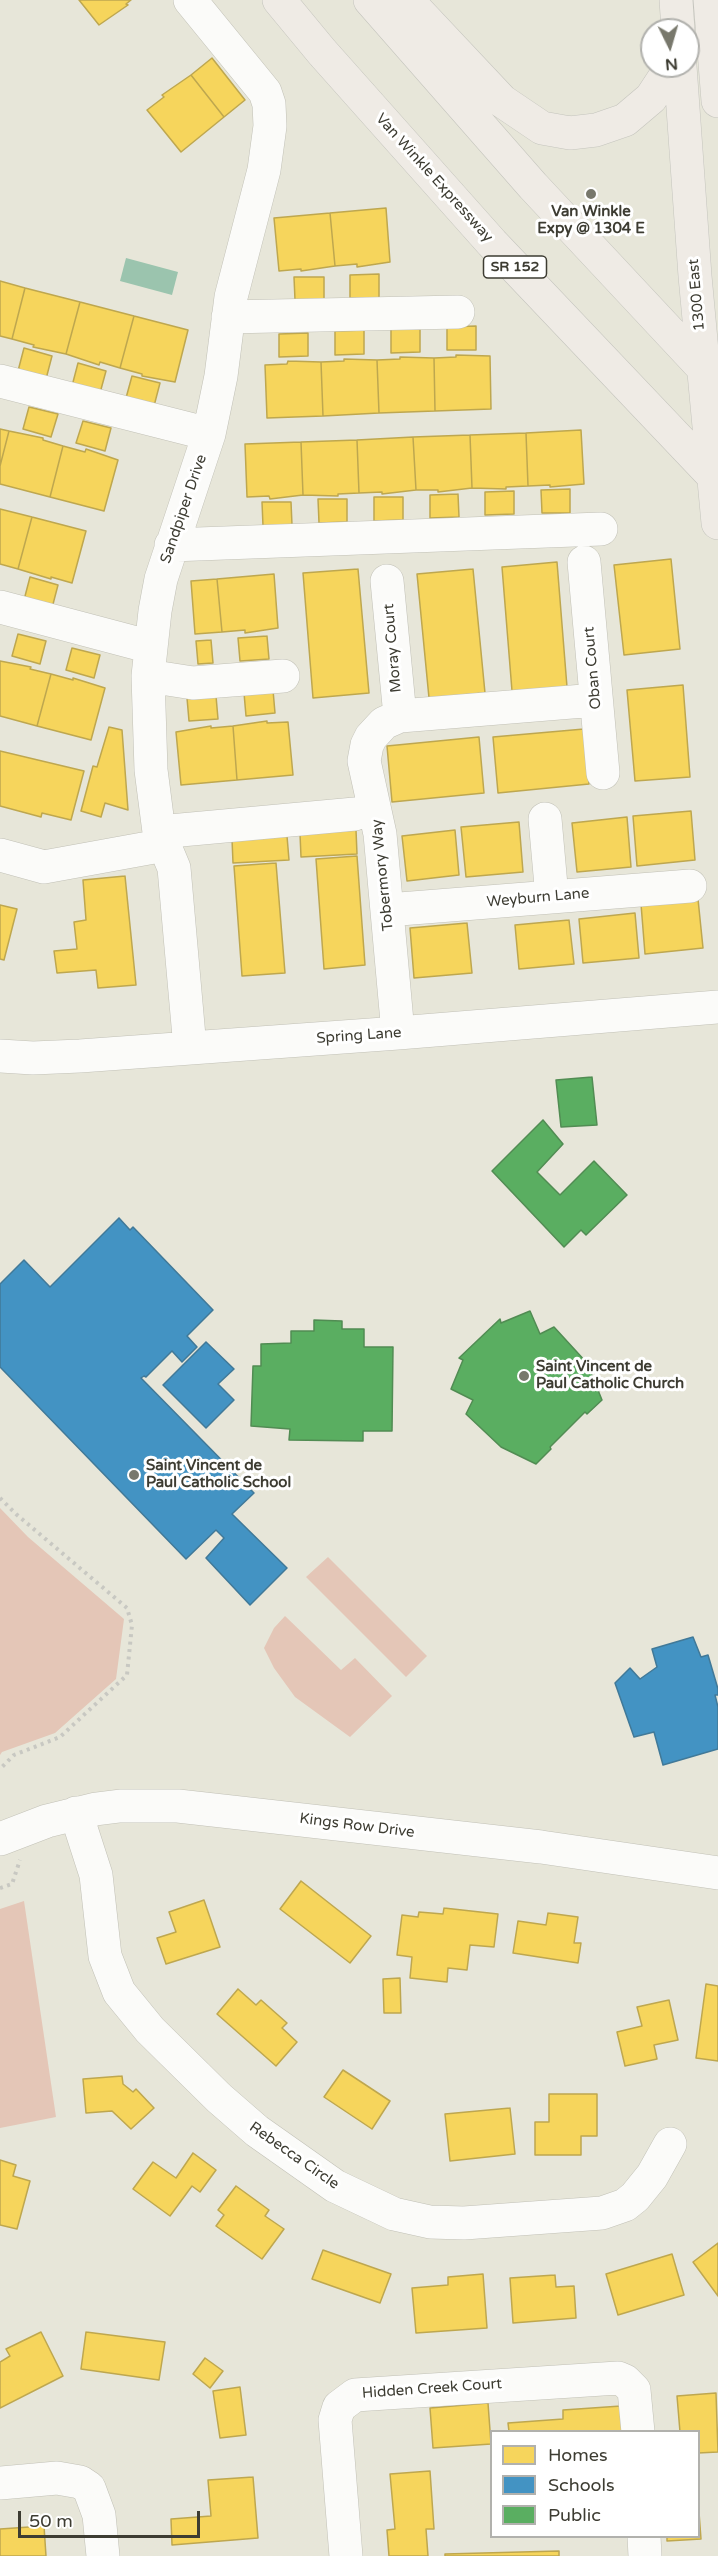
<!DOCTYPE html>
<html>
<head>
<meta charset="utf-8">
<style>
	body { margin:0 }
	#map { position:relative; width:718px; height:2556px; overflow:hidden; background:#e7e6d9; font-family:"Varela Round",sans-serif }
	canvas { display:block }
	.legend { position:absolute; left:490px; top:2430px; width:210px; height:108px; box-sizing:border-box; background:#fff; border:2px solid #b1b1ad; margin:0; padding:8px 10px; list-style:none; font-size:18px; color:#3d3c32 }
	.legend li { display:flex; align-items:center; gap:12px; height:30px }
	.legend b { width:30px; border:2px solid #b1b1ad }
	.north { position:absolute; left:640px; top:18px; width:60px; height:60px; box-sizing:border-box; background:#fff; border:2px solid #b1b1ad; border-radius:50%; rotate:175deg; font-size:16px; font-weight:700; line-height:24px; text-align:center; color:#3d3c32 }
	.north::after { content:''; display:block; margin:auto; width:21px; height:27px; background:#78786c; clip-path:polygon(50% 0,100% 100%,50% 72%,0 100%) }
	.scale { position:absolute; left:18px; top:2511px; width:182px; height:27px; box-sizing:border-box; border:3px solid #3d3c32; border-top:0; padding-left:8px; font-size:18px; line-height:21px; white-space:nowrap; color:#3d3c32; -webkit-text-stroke:4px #fff; paint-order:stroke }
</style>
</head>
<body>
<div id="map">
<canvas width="718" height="2556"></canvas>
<ul class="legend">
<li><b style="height:16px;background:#f6d55c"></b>Homes</li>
<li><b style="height:16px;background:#4393c3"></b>Schools</li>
<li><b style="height:16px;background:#5aae61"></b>Public</li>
</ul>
<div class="north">N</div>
<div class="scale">50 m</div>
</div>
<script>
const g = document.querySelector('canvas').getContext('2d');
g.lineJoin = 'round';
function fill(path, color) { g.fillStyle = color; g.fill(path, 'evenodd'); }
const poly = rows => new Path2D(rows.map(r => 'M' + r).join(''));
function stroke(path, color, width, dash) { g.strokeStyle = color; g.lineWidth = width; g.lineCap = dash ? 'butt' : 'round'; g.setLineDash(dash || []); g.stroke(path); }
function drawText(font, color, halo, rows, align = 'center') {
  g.font = font + ' "Varela Round",sans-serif'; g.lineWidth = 6; g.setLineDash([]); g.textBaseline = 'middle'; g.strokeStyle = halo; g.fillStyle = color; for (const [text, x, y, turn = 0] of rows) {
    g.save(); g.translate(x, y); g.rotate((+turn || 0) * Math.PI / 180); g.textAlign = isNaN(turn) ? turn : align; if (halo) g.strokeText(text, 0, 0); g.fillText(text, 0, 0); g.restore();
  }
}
fill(poly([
	[0,1508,28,1537,124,1619,116,1679,55,1733,2,1752,0,1755],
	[328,1557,427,1656,406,1677,306,1577],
	[285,1616,341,1670,355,1658,392,1696,350,1737,295,1697,274,1668,264,1648,274,1628],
	[24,1901,56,2117,0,2128,0,1909]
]), '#e4c6b7');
fill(poly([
	[126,258,178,272,172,295,120,281]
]), '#9bc4ae');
const homes = poly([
	[79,0,131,0,126,4,128,5,99,25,79,0],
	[212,58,245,100,224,117,191,75,212,58],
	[191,75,224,117,181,152,147,110,164,97,162,95,191,75],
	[386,208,390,262,357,267,357,264,335,266,330,213,386,208],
	[330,213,335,266,301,271,301,269,279,271,274,218,330,213],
	[379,274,379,298,350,298,350,275,379,274],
	[294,277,324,277,324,300,295,300,294,277],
	[0,281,25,288,12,339,0,336,0,281],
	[25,288,80,302,66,354,33,347,34,345,12,339,25,288],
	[80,302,134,316,120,368,100,362,99,365,66,354,80,302],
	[134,316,188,330,175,382,142,376,142,374,120,368,134,316],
	[476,326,476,350,447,350,447,327,476,326],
	[391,329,420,329,420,352,391,353,391,329],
	[364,330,364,354,335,355,335,331,364,330],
	[308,333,308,356,279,357,279,334,308,333],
	[24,348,52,356,46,379,18,371,24,348],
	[456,355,490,356,491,409,435,411,434,358,456,357,456,355],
	[400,357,434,358,435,411,379,413,377,360,400,359,400,357],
	[344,359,377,360,379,413,323,416,321,362,344,361,344,359],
	[288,361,321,362,323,416,267,418,265,365,287,364,288,361],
	[78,363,106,371,100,393,72,386,78,363],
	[132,376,160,383,154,406,126,398,132,376],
	[29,407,58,414,51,437,23,429,29,407],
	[83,421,111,428,105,451,76,443,83,421],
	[0,429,9,431,0,466,0,429],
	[581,430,584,484,550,487,550,485,528,486,526,433,581,430],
	[9,431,43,438,43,440,63,446,50,497,0,484,0,466,9,431],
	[526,433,528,486,506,487,506,489,472,488,470,435,526,433],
	[470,435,472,488,438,492,438,490,416,490,413,437,470,435],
	[413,437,416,490,382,494,382,492,359,493,357,440,413,437],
	[357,440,359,493,338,494,338,496,303,495,301,442,357,440],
	[301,442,303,495,270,499,269,496,247,497,245,444,301,442],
	[63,446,85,452,86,449,118,460,104,511,50,497,63,446],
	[570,489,570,513,542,513,541,490,570,489],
	[514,491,514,514,485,515,485,492,514,491],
	[458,494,459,517,430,518,430,495,458,494],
	[374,497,403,497,403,520,374,521,374,497],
	[318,499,347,499,347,522,319,523,318,499],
	[262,502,291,502,292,525,263,526,262,502],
	[0,509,32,517,18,569,0,564,0,509],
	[32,517,86,531,72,583,51,577,51,579,18,569,32,517],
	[671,559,680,649,624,655,614,565,671,559],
	[557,562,567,687,512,691,502,567,557,562],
	[358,569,369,693,313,698,303,573,358,569],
	[473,569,485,693,429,698,417,574,473,569],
	[274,574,278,628,245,633,245,630,222,632,217,579,274,574],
	[30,577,58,585,52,608,24,600,30,577],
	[217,579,222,632,195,634,191,581,217,579],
	[18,634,46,641,40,664,12,656,18,634],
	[267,636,269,659,240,661,238,638,267,636],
	[211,640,213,663,198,664,196,641,211,640],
	[72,648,100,655,94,678,66,670,72,648],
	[0,661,31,667,30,669,51,674,37,726,0,716,0,661],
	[51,674,73,680,73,678,105,688,91,740,37,726,51,674],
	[683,685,690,777,635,781,627,690,683,685],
	[273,690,275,713,246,716,244,693,273,690],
	[216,696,218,719,189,721,187,698,216,696],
	[267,721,267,723,288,722,293,775,237,780,233,726,267,721],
	[211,726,211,728,233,726,237,780,181,785,176,732,211,726],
	[109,727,122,730,128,810,105,803,101,817,81,811,93,766,97,767,109,727],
	[584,729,589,784,498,793,493,737,584,729],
	[479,737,484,793,392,802,387,746,479,737],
	[0,751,84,771,71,820,42,813,41,817,0,806,0,751],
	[691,811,695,860,637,866,633,816,691,811],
	[627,817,631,867,577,872,572,823,627,817],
	[519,822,523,872,466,877,461,827,519,822],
	[356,830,357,854,301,857,300,834,356,830],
	[455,830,459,875,407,881,402,836,455,830],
	[287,836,289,860,233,863,232,839,287,836],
	[357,856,365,965,324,969,316,859,357,856],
	[276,863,285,973,242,976,234,866,276,863],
	[125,876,136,985,98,988,96,970,57,973,54,951,77,949,74,922,86,920,83,880,125,876],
	[698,899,703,948,645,954,641,904,698,899],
	[0,905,17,909,4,960,0,959,0,905],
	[635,913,639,958,583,963,579,919,635,913],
	[569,920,574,964,519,969,515,925,569,920],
	[467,923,472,973,414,978,410,928,467,923],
	[301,1881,371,1936,350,1963,280,1909,301,1881],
	[204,1900,220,1947,166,1964,157,1938,176,1932,169,1912,204,1900],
	[444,1908,498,1914,494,1947,470,1945,467,1970,448,1968,447,1982,410,1978,412,1957,397,1955,402,1915,418,1917,419,1912,443,1914,444,1908],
	[548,1913,578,1917,574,1943,581,1943,578,1963,513,1953,518,1921,546,1925,548,1913],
	[400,1978,401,2013,384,2013,383,1979,400,1978],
	[706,1984,718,1986,718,2061,696,2058,706,1984],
	[238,1989,256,2005,261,2000,287,2023,282,2028,297,2042,276,2066,217,2014,238,1989],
	[669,2000,678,2040,654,2045,657,2059,625,2066,617,2032,642,2026,637,2007,669,2000],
	[343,2070,390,2101,372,2129,324,2097,343,2070],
	[122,2076,123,2084,133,2092,136,2089,154,2108,131,2129,112,2111,86,2113,83,2079,122,2076],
	[549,2094,597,2094,597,2136,581,2136,581,2155,535,2155,535,2122,549,2122,549,2094],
	[510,2108,515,2154,450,2161,445,2114,510,2108],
	[193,2153,216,2170,200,2192,192,2186,170,2216,133,2189,153,2162,176,2178,193,2153],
	[0,2160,16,2165,13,2176,30,2181,17,2229,0,2225,0,2160],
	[236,2186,269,2210,265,2216,284,2229,262,2259,216,2226,224,2215,218,2210,236,2186],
	[718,2243,718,2296,693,2262,718,2243],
	[323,2250,391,2274,380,2303,312,2279,323,2250],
	[672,2254,684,2295,618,2315,606,2274,672,2254],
	[483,2274,487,2328,416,2333,412,2288,448,2285,448,2277,483,2274],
	[555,2275,556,2287,574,2286,576,2318,513,2323,510,2278,555,2275],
	[41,2332,63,2376,0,2408,0,2362,10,2356,6,2349,41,2332],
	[86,2332,165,2342,159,2380,81,2369,86,2332],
	[205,2358,223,2371,210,2388,193,2374,205,2358],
	[240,2387,246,2435,220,2438,213,2391,240,2387],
	[716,2393,718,2452,698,2453,698,2432,680,2432,677,2396,716,2393],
	[488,2403,491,2444,433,2448,430,2408,488,2403],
	[621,2406,623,2432,509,2432,508,2423,563,2419,563,2410,621,2406],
	[430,2471,434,2529,426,2529,428,2556,389,2556,387,2530,395,2529,390,2474,430,2471],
	[253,2477,258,2538,172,2545,171,2519,211,2516,208,2480,253,2477],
	[698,2499,701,2539,667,2541,667,2536,698,2536,698,2499],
	[44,2526,46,2556,0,2556,0,2529,44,2526],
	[559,2551,559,2556,445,2556,445,2554,559,2551]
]);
fill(homes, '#f6d55c');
stroke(homes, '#bea74f', 1.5);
const schools = poly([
	[119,1218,130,1230,133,1227,213,1310,187,1336,197,1347,182,1362,172,1351,146,1377,144,1376,141,1378,254,1493,232,1514,287,1568,250,1605,206,1558,224,1538,216,1530,186,1559,0,1367,0,1284,24,1260,50,1287,119,1218],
	[206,1342,234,1369,218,1384,234,1400,206,1428,163,1385,206,1342],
	[693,1637,701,1657,708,1655,718,1689,718,1695,715,1695,718,1707,718,1749,663,1765,654,1732,634,1737,615,1683,630,1668,640,1679,657,1667,652,1649,693,1637]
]);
fill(schools, '#4393c3');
stroke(schools, '#417998', 1.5);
const public = poly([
	[592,1077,597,1125,561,1127,556,1080,592,1077],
	[543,1120,563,1144,537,1172,560,1195,594,1161,627,1195,586,1235,581,1230,564,1247,492,1171,543,1120],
	[530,1311,540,1334,554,1327,587,1363,602,1400,587,1414,585,1412,550,1447,551,1449,536,1464,501,1447,466,1414,473,1400,451,1389,463,1360,459,1358,500,1319,501,1323,530,1311],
	[314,1320,342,1321,342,1329,364,1329,364,1347,393,1347,392,1431,363,1431,363,1441,289,1440,290,1429,251,1426,253,1366,261,1366,261,1344,291,1343,291,1331,314,1331,314,1320]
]);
fill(public, '#5aae61');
stroke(public, '#518c53', 1.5);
const minor = poly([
	[228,317,458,312],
	[0,381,209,434],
	[171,545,601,529],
	[584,562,603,773],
	[387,581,400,716],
	[0,607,151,647],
	[148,676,193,683,283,676],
	[545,819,552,897],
	[159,832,355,814],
	[0,855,44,867,165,845],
	[387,910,690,886],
	[398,1033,380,834,364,761,367,745,371,737,384,723,400,716,596,700],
	[190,1048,174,868,159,832,151,770,148,676,155,611,161,579,209,434,221,376,231,297,264,170,270,126,269,104,265,92,190,0],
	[0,1056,33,1058,80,1056,398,1033,718,1007],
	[76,1813,96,1875,105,1956,119,1992,150,2030,219,2098,257,2131,335,2186,394,2214,430,2222,464,2223,602,2213,625,2205,635,2197,652,2176,670,2144],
	[0,1839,47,1821,96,1809,120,1806,178,1806,541,1847,718,1873],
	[0,2483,57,2478,80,2482,89,2488,99,2515,103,2556],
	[644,2536,645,2556],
	[346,2556,335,2420,339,2407,355,2395,618,2378,625,2381,634,2390,638,2432]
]);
const major = poly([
	[279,0,322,52,492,243,718,481],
	[370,0,533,186,718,384],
	[407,0,502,101,542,128,570,133,596,130,625,120,651,98,672,66],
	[676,0,678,30],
	[710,0,718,101],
	[680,66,695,276,718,523]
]);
stroke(minor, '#c1c0b6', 34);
stroke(major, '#c4c4bd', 34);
stroke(poly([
	[0,1498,16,1514,127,1608,132,1625,127,1675,60,1737,14,1755,0,1769],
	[0,1888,12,1884,20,1860]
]), '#c8c8c2', 4, [3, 4.5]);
stroke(minor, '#fbfbf9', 33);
stroke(major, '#efebe5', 33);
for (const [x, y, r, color] of [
	[591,194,6,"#78786c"],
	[524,1376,6,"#78786c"],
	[134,1475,6,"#78786c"]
]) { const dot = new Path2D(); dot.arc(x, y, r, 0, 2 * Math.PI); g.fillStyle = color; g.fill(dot); stroke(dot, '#fff', 2); }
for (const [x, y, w] of [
	[515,267,63]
]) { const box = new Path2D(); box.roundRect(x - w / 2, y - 11, w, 22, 4.5); g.fillStyle = '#fff'; g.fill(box); stroke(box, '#3d3c32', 1.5); }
drawText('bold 14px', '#3d3c32', null, [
	["SR 152",515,267]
]);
drawText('15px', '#3d3c32', '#fff', [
	["Van Winkle Expressway",434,178,48],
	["1300 East",697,295,-95],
	["Sandpiper Drive",184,509,-71],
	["Moray Court",393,648,-95],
	["Oban Court",593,668,-95],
	["Tobermory Way",383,875,-96],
	["Weyburn Lane",538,898,-5],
	["Spring Lane",359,1036,-4],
	["Kings Row Drive",357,1826,7],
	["Rebecca Circle",294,2156,35],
	["Hidden Creek Court",432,2389,-4]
]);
drawText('bold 15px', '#3d3c32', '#fff', [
	["Van Winkle",591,212,"center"],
	["Expy @ 1304 E",591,229,"center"],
	["Saint Vincent de",536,1367],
	["Paul Catholic Church",536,1384],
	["Saint Vincent de",146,1466],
	["Paul Catholic School",146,1483]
], 'left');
</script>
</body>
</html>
